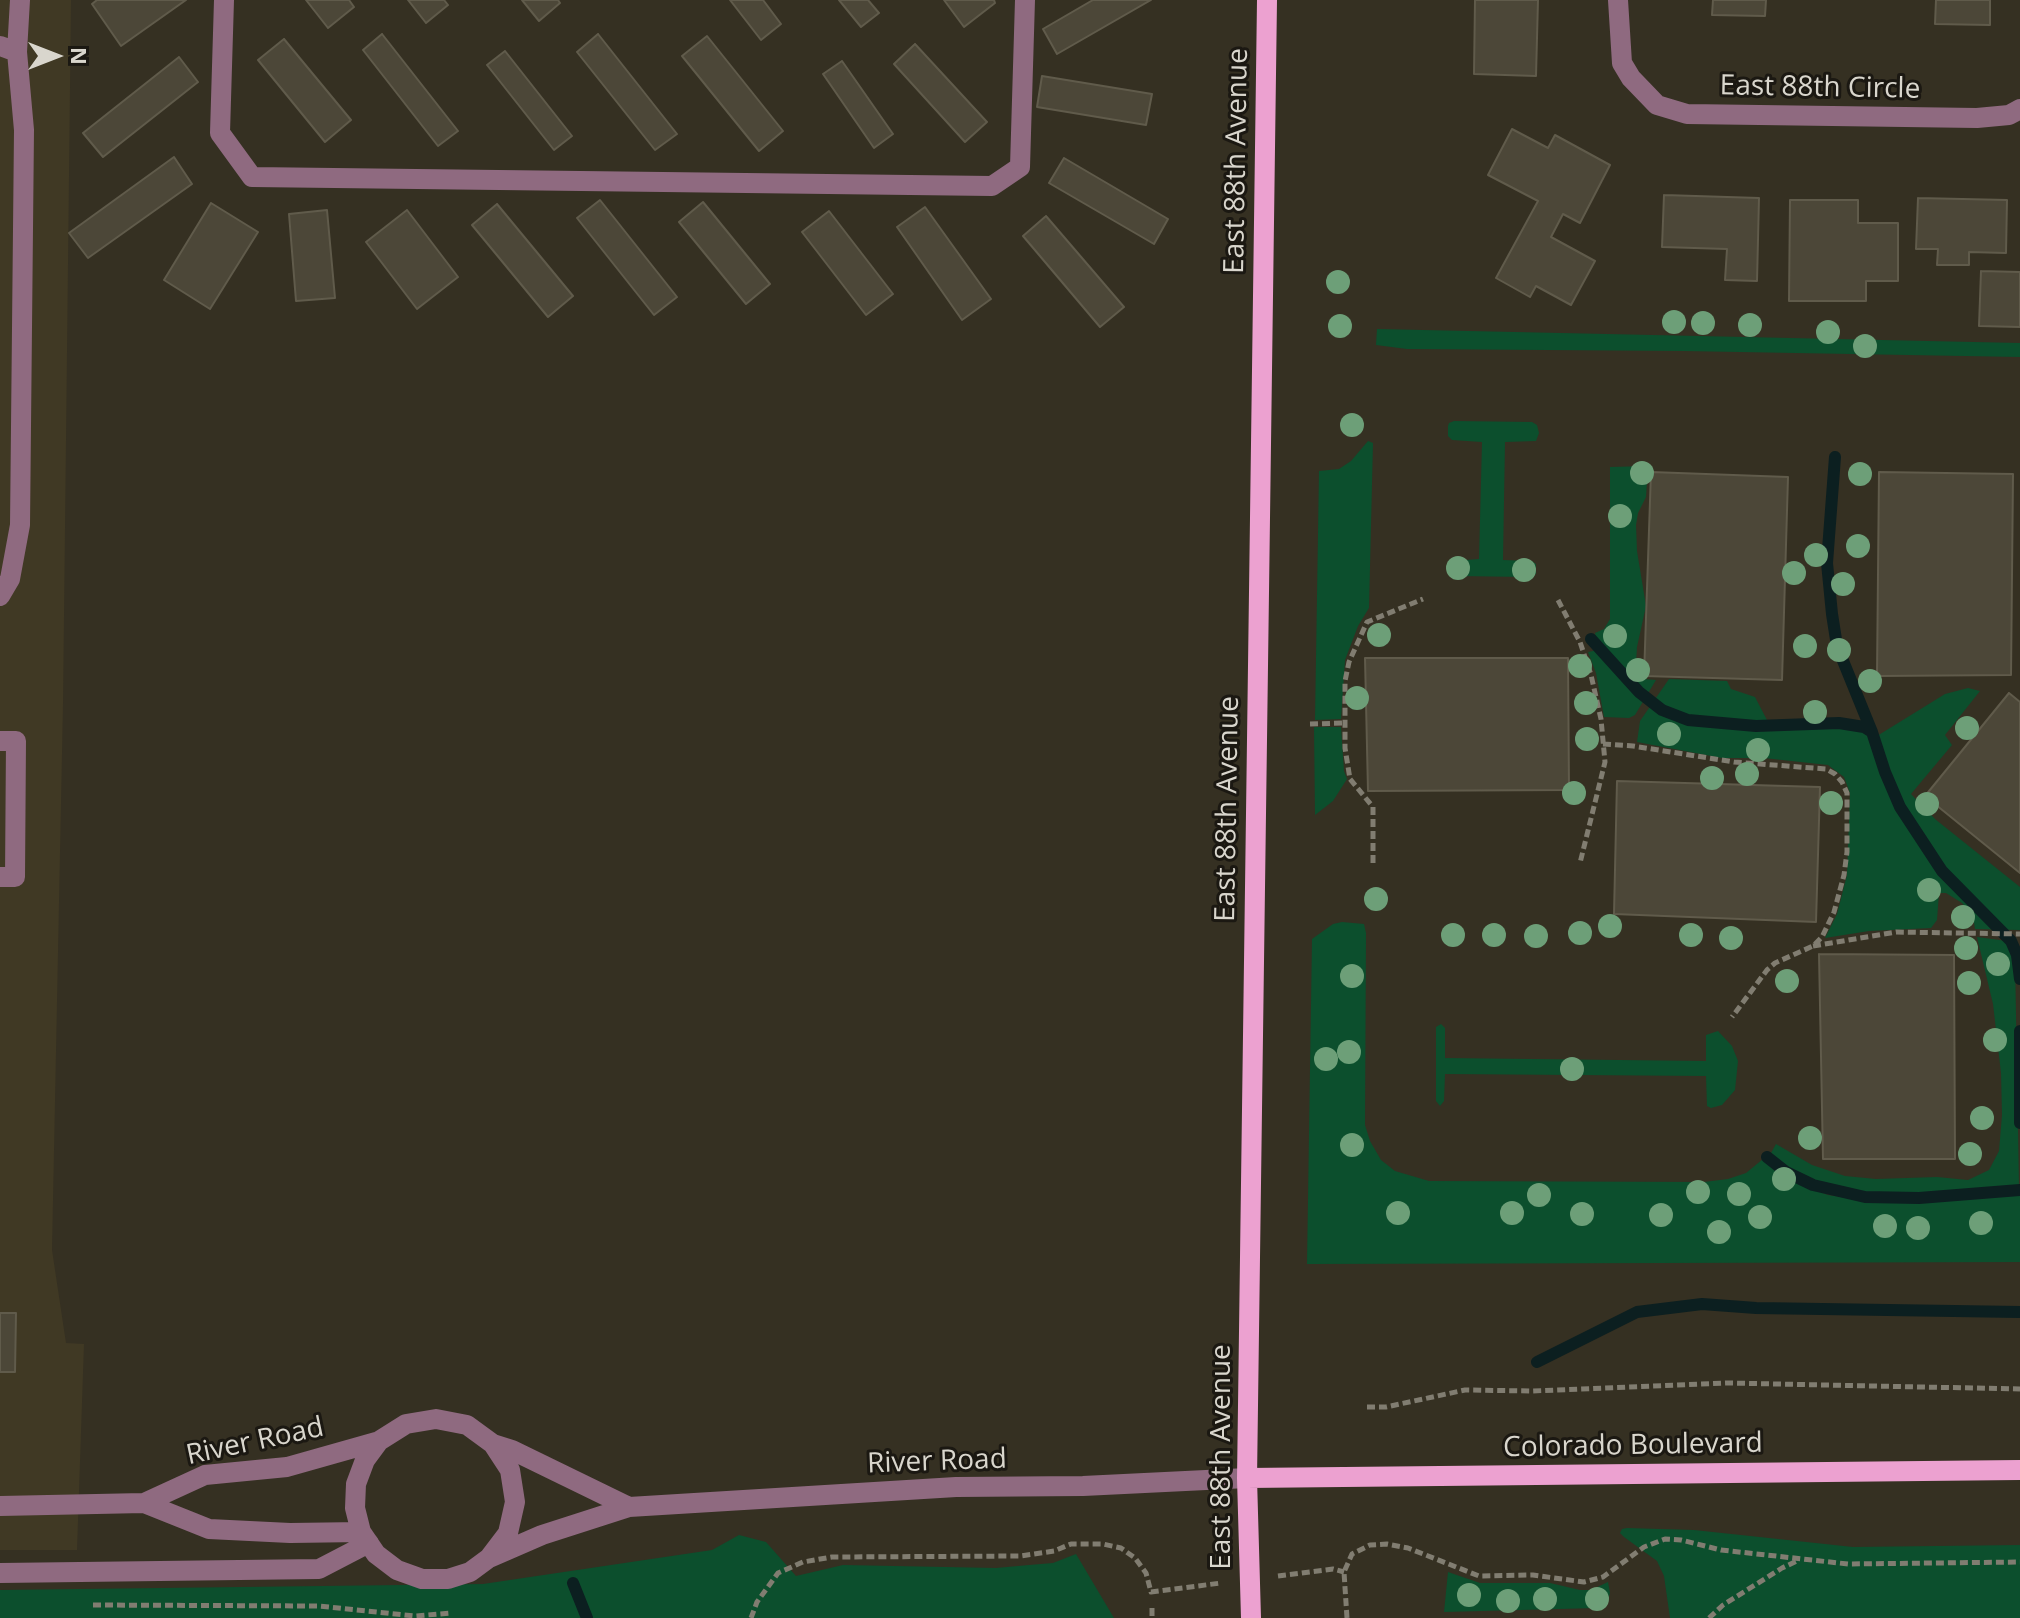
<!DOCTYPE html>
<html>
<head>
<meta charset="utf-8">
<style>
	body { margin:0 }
	#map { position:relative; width:2020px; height:1618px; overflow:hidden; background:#353022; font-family:"Open Sans",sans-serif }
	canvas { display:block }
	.north { position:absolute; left:16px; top:16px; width:80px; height:80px; -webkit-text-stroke:6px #1b1812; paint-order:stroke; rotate:90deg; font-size:22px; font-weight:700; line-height:32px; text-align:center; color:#d9d6cd }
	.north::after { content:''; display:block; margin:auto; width:28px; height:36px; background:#d9d6cd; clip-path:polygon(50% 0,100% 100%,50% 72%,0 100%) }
</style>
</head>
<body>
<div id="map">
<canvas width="2020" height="1618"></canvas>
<div class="north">N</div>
</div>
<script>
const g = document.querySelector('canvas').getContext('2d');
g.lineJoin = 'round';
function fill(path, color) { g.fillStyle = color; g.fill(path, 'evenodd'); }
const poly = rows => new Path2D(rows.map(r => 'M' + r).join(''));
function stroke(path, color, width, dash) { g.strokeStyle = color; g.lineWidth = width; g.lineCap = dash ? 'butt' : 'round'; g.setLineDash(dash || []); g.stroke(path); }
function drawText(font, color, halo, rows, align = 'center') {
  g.font = font + ' "Open Sans",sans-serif'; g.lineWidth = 6; g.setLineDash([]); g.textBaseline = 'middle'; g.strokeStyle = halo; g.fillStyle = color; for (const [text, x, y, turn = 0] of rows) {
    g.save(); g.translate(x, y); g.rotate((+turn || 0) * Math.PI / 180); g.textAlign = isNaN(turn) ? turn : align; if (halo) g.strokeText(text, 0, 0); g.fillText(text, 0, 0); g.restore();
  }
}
fill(poly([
	[0,0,71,0,63,704,52,1250,66,1343,84,1344,77,1550,0,1550]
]), '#403924');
fill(poly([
	[1377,329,2020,343,2020,357,1683,351,1407,349,1376,345],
	[1454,421,1532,422,1537,425,1539,433,1536,441,1505,442,1503,560,1532,561,1536,564,1536,574,1527,577,1456,576,1451,573,1450,564,1453,561,1479,559,1482,442,1452,440,1448,436,1448,426,1449,423],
	[1368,441,1373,443,1369,608,1358,626,1345,660,1341,719,1315,720,1319,471,1339,469,1351,461],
	[1648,466,1646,497,1638,513,1636,525,1637,551,1646,606,1637,647,1636,663,1637,675,1644,679,1656,680,1635,715,1629,718,1604,717,1596,673,1588,652,1593,651,1597,643,1595,633,1604,629,1610,619,1610,467],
	[1669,679,1727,681,1731,689,1755,697,1767,720,1779,729,1836,725,1862,729,1877,736,1945,694,1968,688,1980,691,1945,735,1952,745,1911,794,1935,819,2020,887,2020,930,1975,929,1973,916,1962,903,1946,893,1939,893,1937,920,1931,928,1869,931,1825,938,1837,914,1847,875,1850,793,1844,777,1828,765,1764,758,1722,758,1637,742,1640,721],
	[1314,727,1341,727,1344,771,1347,779,1333,801,1315,815],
	[1342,922,1364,924,1366,933,1365,1125,1370,1141,1381,1160,1395,1171,1429,1181,1704,1182,1728,1179,1746,1173,1763,1159,1782,1175,1807,1187,1828,1195,1862,1200,1923,1202,2020,1194,2020,1262,1307,1264,1312,939,1333,924],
	[1977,937,2007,941,2015,958,2019,1187,1910,1195,1875,1194,1820,1185,1782,1165,1771,1153,1776,1144,1812,1165,1845,1176,1876,1179,1937,1177,1968,1180,1989,1170,1999,1151,2002,1115,2001,1073,1993,1004],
	[1441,1024,1445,1028,1445,1058,1706,1061,1706,1035,1718,1031,1732,1046,1738,1061,1735,1090,1722,1105,1711,1108,1707,1106,1706,1076,1445,1074,1444,1101,1440,1106,1436,1101,1436,1027],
	[1627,1528,1694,1530,1853,1547,2020,1545,2020,1618,1670,1618,1664,1576,1657,1561,1624,1537,1620,1533,1622,1529],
	[739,1535,766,1542,796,1576,843,1565,996,1568,1029,1565,1053,1563,1076,1554,1114,1618,0,1618,0,1590,483,1584,712,1550],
	[1448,1572,1480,1583,1550,1583,1580,1590,1591,1590,1608,1582,1610,1593,1607,1602,1597,1608,1444,1612]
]), '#0c4f2d');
stroke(poly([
	[1835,457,1827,563,1832,614,1837,646,1872,732],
	[1591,639,1639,692,1662,710,1688,720,1756,726,1839,723,1864,727,1872,732,1885,772,1900,807,1942,871,2011,941,2017,955,2020,979],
	[2020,1031,2020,1123],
	[1767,1157,1786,1172,1813,1185,1865,1197,1919,1198,2020,1190],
	[1537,1362,1637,1312,1702,1304,1756,1308,2020,1312],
	[573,1583,587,1618]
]), '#0c1f20', 12);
const building = poly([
	[97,0,186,0,121,46,92,4,97,0],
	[306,0,349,0,354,7,328,28,306,0],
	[408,0,444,0,448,5,426,23,408,0],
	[522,0,558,0,560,3,539,21,522,0],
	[730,0,763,0,781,24,761,40,730,0],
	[839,0,868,0,879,13,861,27,839,0],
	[944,0,994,0,995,3,964,27,944,0],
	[1093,0,1151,0,1057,54,1043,29,1093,0],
	[1475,0,1538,0,1536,76,1474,74,1475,0],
	[1713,0,1766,0,1765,16,1712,15,1713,0],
	[1936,0,1990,0,1990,25,1935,24,1936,0],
	[382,34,458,131,438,146,363,50,382,34],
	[598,34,677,134,655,150,577,52,598,34],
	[707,36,783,131,759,151,682,56,707,36],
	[284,39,351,120,325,142,258,60,284,39],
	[915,44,987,122,965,142,894,64,915,44],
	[505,51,572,136,554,150,487,65,505,51],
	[179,57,198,82,103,157,83,133,179,57],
	[842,61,893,134,874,148,823,74,842,61],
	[1042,76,1152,94,1146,125,1037,107,1042,76],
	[1512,129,1548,148,1555,135,1610,165,1580,223,1563,214,1551,237,1595,261,1571,305,1536,286,1530,297,1496,278,1538,201,1488,175,1512,129],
	[174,157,192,184,88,258,69,233,174,157],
	[1064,158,1168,219,1154,244,1049,183,1064,158],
	[1664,195,1759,198,1757,281,1725,280,1727,249,1662,247,1664,195],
	[1918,198,2007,200,2006,253,1969,252,1969,265,1937,265,1938,249,1916,249,1918,198],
	[600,200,677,297,654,315,577,218,600,200],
	[1790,200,1858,200,1858,223,1898,223,1898,281,1866,281,1866,301,1789,301,1790,200],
	[703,202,770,284,746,304,679,222,703,202],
	[211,203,258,232,210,309,164,280,211,203],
	[497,204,573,296,548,317,472,225,497,204],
	[925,207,991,299,962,320,897,227,925,207],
	[327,210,335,298,296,301,289,214,327,210],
	[407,210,458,277,417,309,366,242,407,210],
	[829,211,893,294,866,315,802,232,829,211],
	[1046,216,1124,307,1100,327,1023,236,1046,216],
	[1981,271,2020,272,2020,327,1979,326,1981,271],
	[1651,472,1788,477,1782,680,1644,676,1651,472],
	[1879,472,2013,474,2011,675,1877,676,1879,472],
	[1365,658,1568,658,1569,790,1368,791,1365,658],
	[2009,693,2020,702,2020,873,1925,796,2009,693],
	[1617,781,1820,787,1816,922,1614,914,1617,781],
	[1819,954,1954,955,1955,1159,1823,1159,1819,954],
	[0,1313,16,1313,15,1372,0,1372,0,1313]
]);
fill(building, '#4c4738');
stroke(building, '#605b4b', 2);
stroke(poly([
	[1558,600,1580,642,1591,675,1601,719,1605,762,1580,863],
	[1310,724,1345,723],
	[1603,744,1633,746,1734,762,1826,769,1835,774,1842,782,1847,793,1847,852,1844,875,1834,912,1822,937,1813,946,1775,963,1767,970,1732,1017],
	[1373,863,1373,807,1350,779,1345,748,1345,681,1349,662,1367,622,1423,599],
	[1813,946,1896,932,2020,934],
	[1367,1407,1386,1407,1465,1390,1532,1391,1728,1383,2020,1389],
	[1278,1576,1333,1569,1344,1572],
	[93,1605,319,1606,415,1616,451,1613],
	[1152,1608,1152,1618],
	[751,1618,757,1602,778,1573,803,1562,832,1557,1020,1556,1054,1551,1071,1544,1103,1544,1121,1548,1135,1558,1146,1573,1151,1592,1221,1583],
	[1347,1618,1344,1572,1352,1554,1370,1545,1387,1544,1408,1548,1479,1576,1533,1575,1584,1582,1603,1577,1644,1547,1665,1539,1681,1540,1721,1550,1848,1564,2020,1562],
	[1709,1618,1723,1605,1782,1568,1799,1560]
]), '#817d71', 5, [8, 4]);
stroke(poly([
	[224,0,220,133,252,177,992,186,1020,167,1025,0],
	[1618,0,1622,63,1631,78,1657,105,1687,114,1977,118,2009,115,2020,109],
	[0,46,17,52,24,130,20,525,10,579,0,596],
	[17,52,20,0],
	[0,741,16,741,15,877,0,877],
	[493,1444,512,1450,629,1507],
	[144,1503,209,1529,290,1533,361,1532],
	[0,1506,144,1503,205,1475,287,1467,379,1441],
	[489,1558,508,1533,515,1502,510,1470,493,1444,467,1425,436,1419,406,1424,379,1441,365,1460,356,1484,355,1508,361,1532,376,1554,397,1570,422,1579,448,1579,470,1572,489,1558,542,1535,629,1507,956,1487,1083,1486,1247,1478],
	[0,1573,319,1569,369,1543]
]), '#8f6a80', 20);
stroke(poly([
	[1247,1478,2020,1470],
	[1251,1618,1247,1478,1267,0]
]), '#eca1d0', 20);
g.fillStyle = '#6d9f78';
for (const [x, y] of [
	[1338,282],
	[1674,322],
	[1703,323],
	[1750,325],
	[1340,326],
	[1828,332],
	[1865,346],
	[1352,425],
	[1642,473],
	[1860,474],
	[1620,516],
	[1858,546],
	[1816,555],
	[1458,568],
	[1524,570],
	[1794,573],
	[1843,584],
	[1379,635],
	[1615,636],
	[1805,646],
	[1839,650],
	[1580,666],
	[1638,670],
	[1870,681],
	[1357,698],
	[1586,703],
	[1815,712],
	[1967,728],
	[1669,734],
	[1587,739],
	[1758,750],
	[1747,774],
	[1712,778],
	[1574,793],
	[1831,803],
	[1927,804],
	[1929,890],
	[1376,899],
	[1963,917],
	[1610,926],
	[1580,933],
	[1453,935],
	[1494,935],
	[1691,935],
	[1536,936],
	[1731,938],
	[1966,948],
	[1998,964],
	[1352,976],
	[1787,981],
	[1969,983],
	[1995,1040],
	[1349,1052],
	[1326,1059],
	[1572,1069],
	[1982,1118],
	[1810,1138],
	[1352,1145],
	[1970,1154],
	[1784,1179],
	[1698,1192],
	[1739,1194],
	[1539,1195],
	[1398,1213],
	[1512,1213],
	[1582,1214],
	[1661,1215],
	[1760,1217],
	[1981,1223],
	[1885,1226],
	[1918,1228],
	[1719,1232],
	[1469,1595],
	[1545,1599],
	[1597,1599],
	[1508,1601]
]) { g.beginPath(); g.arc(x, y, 12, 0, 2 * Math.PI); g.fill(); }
drawText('28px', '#d9d6cd', '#1b1812', [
	["East 88th Circle",1820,88,1],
	["East 88th Avenue",1237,161,-89],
	["East 88th Avenue",1228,809,-89],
	["River Road",255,1442,-12],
	["Colorado Boulevard",1633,1446,-1],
	["East 88th Avenue",1222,1457,-90],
	["River Road",937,1462,-2]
]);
</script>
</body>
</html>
